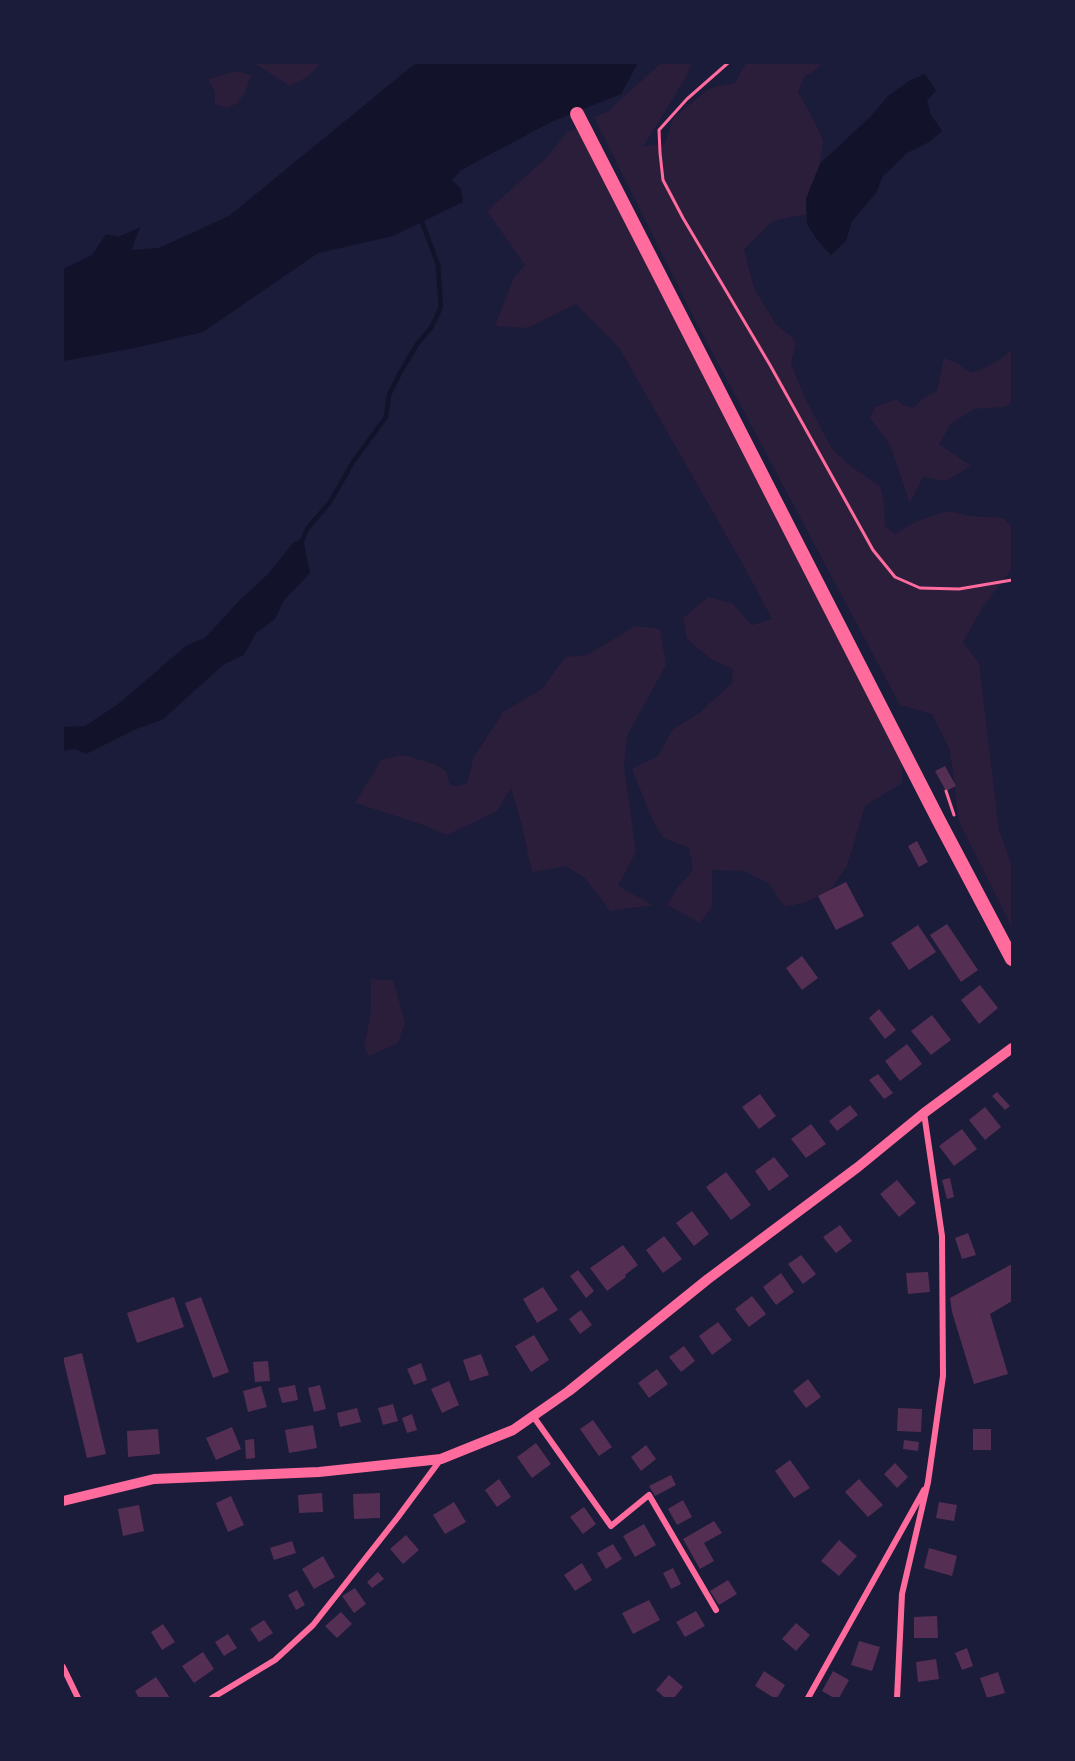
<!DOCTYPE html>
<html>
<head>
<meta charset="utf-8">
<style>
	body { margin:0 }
	#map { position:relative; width:1075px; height:1761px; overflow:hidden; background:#1b1b3a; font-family:"Exo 2",sans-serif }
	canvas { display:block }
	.frame { position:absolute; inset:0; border:64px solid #1b1b3a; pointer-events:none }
</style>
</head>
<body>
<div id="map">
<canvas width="1075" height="1761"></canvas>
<div class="frame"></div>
</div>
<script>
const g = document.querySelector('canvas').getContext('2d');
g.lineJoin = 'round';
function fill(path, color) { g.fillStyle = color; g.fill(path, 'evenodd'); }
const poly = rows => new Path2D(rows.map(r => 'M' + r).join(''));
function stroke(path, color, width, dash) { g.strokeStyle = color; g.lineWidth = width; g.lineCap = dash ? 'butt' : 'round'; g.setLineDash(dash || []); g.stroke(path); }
fill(poly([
	[254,63,321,63,307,77,290,86],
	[661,63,692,63,685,79,643,147,665,144,673,118,710,88,735,83,746,63,821,64,814,71,804,77,798,92,815,122,823,141,820,164,806,199,806,214,773,221,744,249,754,288,776,324,796,341,791,364,805,398,832,449,853,468,880,486,884,503,885,526,895,534,917,521,948,511,970,516,1003,518,1012,527,1012,569,982,608,963,642,979,663,999,830,1012,866,1012,928,959,822,950,750,932,714,900,705,693,316,594,117,607,112],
	[237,71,251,75,245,93,236,104,227,108,215,104,215,92,208,79],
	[578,128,902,757,902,783,865,806,847,866,830,890,807,902,785,907,768,883,744,871,712,870,712,907,700,923,667,905,678,887,693,870,689,848,663,838,652,819,632,769,658,756,673,729,698,714,732,683,733,669,711,659,687,639,683,618,708,597,732,603,752,625,772,619,746,570,620,349,576,304,528,328,495,326,514,277,525,265,487,211,545,159,568,131],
	[1012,348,1012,403,1003,407,974,409,951,424,939,444,971,466,946,481,923,477,910,503,890,445,870,418,875,407,897,399,901,404,913,408,924,398,937,391,944,358,957,363,971,373,985,368,1004,357],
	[635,626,660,629,666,665,627,736,624,766,636,852,618,886,653,905,610,911,586,879,566,866,532,872,522,826,511,788,497,811,447,835,418,823,355,803,382,759,403,755,435,764,446,771,450,785,457,786,467,784,473,759,503,712,542,689,565,657,587,655],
	[371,979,393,980,405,1022,398,1043,369,1056,364,1047,371,1013]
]), '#2a1e3b');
fill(poly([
	[416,63,638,63,621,94,551,122,461,170,452,180,461,189,463,202,393,236,318,253,203,332,135,348,63,361,63,269,92,255,106,234,118,237,141,227,135,239,132,250,159,248,229,216],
	[925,74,936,91,927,100,931,115,942,131,929,142,907,153,883,176,876,193,852,221,846,241,831,255,818,241,807,224,806,199,820,164,872,115,888,96,909,81],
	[303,538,310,573,284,600,275,619,256,633,244,655,224,664,162,720,136,729,86,754,75,749,63,751,63,727,85,726,117,705,186,646,205,638,237,603,268,574,293,543]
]), '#12122b');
stroke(poly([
	[301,544,307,529,330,502,353,462,386,417,389,395,400,373,417,344,431,328,441,307,438,265,422,222]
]), '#12122b', 4.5);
fill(poly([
	[945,766,956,786,946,791,935,771],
	[917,841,928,862,919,867,908,846],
	[846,882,864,916,836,930,818,896],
	[947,924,978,970,961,982,930,935],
	[918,925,936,952,909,970,891,943],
	[802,956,818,978,802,990,786,968],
	[980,985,998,1008,979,1024,961,1000],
	[879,1009,896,1030,885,1039,869,1018],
	[932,1015,951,1040,931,1055,911,1031],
	[907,1044,922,1064,900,1081,885,1061],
	[878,1074,893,1093,884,1099,869,1080],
	[997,1092,1010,1106,1005,1110,992,1096],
	[760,1094,776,1116,759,1129,742,1107],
	[850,1105,858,1115,837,1131,829,1121],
	[985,1107,1001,1127,985,1140,969,1120],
	[811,1124,826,1144,806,1158,791,1139],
	[962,1129,977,1149,954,1166,939,1146],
	[774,1157,789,1176,769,1191,755,1171],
	[726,1172,751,1205,731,1220,706,1187],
	[950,1178,954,1197,947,1199,942,1180],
	[897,1180,916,1203,899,1217,880,1194],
	[692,1211,709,1234,694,1246,676,1223],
	[840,1225,852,1241,836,1253,823,1237],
	[968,1233,976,1255,962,1259,955,1238],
	[664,1236,682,1259,663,1273,646,1250],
	[623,1245,638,1265,625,1275,626,1277,607,1291,590,1268],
	[801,1255,816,1274,803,1284,788,1264],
	[1012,1264,1012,1301,990,1314,1008,1374,974,1384,952,1312,950,1298],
	[578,1270,594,1291,586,1298,570,1276],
	[928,1272,930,1292,908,1294,906,1273],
	[781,1273,794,1292,776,1305,763,1287],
	[543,1287,558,1310,537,1323,523,1299],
	[752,1296,766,1314,749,1327,735,1309],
	[174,1297,184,1327,137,1343,127,1313],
	[201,1297,229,1372,213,1378,185,1303],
	[581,1310,592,1325,580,1334,569,1319],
	[718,1322,732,1340,712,1355,699,1336],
	[534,1335,549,1360,531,1372,515,1346],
	[684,1346,695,1361,681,1372,669,1357],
	[82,1353,106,1454,87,1458,63,1358],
	[481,1354,489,1375,470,1381,463,1360],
	[268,1361,270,1381,255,1382,253,1362],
	[421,1363,427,1380,414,1385,407,1369],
	[657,1369,668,1384,649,1398,638,1383],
	[808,1379,821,1397,806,1408,793,1391],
	[449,1381,459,1405,442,1413,431,1389],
	[295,1385,298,1400,282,1403,278,1388],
	[320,1385,326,1409,314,1412,308,1388],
	[261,1386,267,1407,248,1412,243,1391],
	[393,1404,398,1421,383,1425,378,1408],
	[357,1408,361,1422,340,1427,337,1413],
	[898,1408,922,1409,921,1432,897,1431],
	[412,1414,417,1430,407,1433,402,1418],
	[593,1420,612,1447,599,1456,580,1429],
	[313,1425,317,1448,289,1453,285,1430],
	[232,1427,241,1449,216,1460,206,1438],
	[158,1429,160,1454,128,1457,127,1431],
	[973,1429,991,1429,991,1450,973,1450],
	[254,1439,255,1458,246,1459,245,1440],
	[904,1440,919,1442,918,1451,903,1449],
	[536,1443,551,1464,532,1478,517,1457],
	[646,1445,656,1459,641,1471,631,1457],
	[790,1460,810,1488,794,1498,775,1471],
	[895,1463,908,1477,897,1488,884,1474],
	[671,1475,676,1485,655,1496,649,1486],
	[499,1479,511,1497,497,1507,485,1490],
	[859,1479,883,1505,868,1517,845,1492],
	[322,1493,323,1512,299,1513,298,1495],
	[380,1493,380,1518,354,1519,353,1494],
	[231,1496,244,1525,228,1532,216,1503],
	[683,1500,692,1517,677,1525,668,1509],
	[454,1502,466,1522,445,1534,433,1515],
	[939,1502,957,1505,954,1521,936,1518],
	[139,1505,144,1531,123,1536,118,1509],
	[584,1507,596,1524,583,1534,570,1517],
	[714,1521,722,1533,704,1543,714,1561,700,1569,683,1539],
	[644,1524,656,1545,635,1557,623,1536],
	[406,1535,419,1550,403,1564,390,1549],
	[839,1540,857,1556,839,1576,821,1561],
	[292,1541,296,1553,274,1560,270,1548],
	[613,1544,622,1559,606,1569,597,1553],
	[929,1548,957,1556,952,1576,924,1568],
	[323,1556,335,1577,314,1589,302,1569],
	[582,1563,592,1580,575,1591,564,1575],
	[673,1568,681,1584,671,1589,663,1573],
	[378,1572,384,1579,372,1588,367,1582],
	[728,1580,737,1594,719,1605,710,1591],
	[355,1588,366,1604,354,1613,342,1596],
	[297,1590,305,1605,296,1610,288,1595],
	[649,1600,660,1620,633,1634,622,1613],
	[696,1611,705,1626,685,1637,676,1622],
	[341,1612,352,1624,337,1638,325,1626],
	[937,1616,938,1638,914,1638,914,1617],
	[264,1620,273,1633,259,1642,250,1629],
	[796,1623,810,1635,796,1651,782,1639],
	[163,1624,175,1642,162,1650,151,1632],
	[228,1634,237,1648,224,1656,215,1642],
	[859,1641,880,1647,872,1671,851,1665],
	[967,1648,973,1666,962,1670,955,1653],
	[203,1652,214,1669,194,1683,182,1666],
	[936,1659,939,1679,918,1682,916,1662],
	[764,1671,785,1685,777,1698,774,1698,755,1686],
	[833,1671,849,1680,839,1698,834,1698,822,1691],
	[998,1672,1005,1693,987,1698,980,1678],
	[669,1675,683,1687,674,1698,665,1698,656,1690],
	[156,1677,170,1698,139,1698,135,1691]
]), '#542f53');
stroke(poly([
	[728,63,687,99,659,130,660,153,663,180,683,218,770,365,873,550,895,577,920,588,959,589,1012,580],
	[946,791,954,815]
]), '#ff6b9d', 3);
stroke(poly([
	[533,1416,611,1526,649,1495,716,1610],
	[63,1667,78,1698],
	[212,1698,275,1660,313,1625,398,1517,441,1459],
	[808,1698,924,1490],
	[897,1698,902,1594,928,1482,943,1376,942,1236,924,1113]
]), '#ff6b9d', 6);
stroke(poly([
	[63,1501,154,1479,319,1472,441,1459,513,1430,569,1391,708,1279,858,1167,924,1113,1012,1048]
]), '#ff6b9d', 10);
stroke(poly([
	[577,114,938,819,1012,959]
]), '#ff6b9d', 14);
</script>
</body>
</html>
